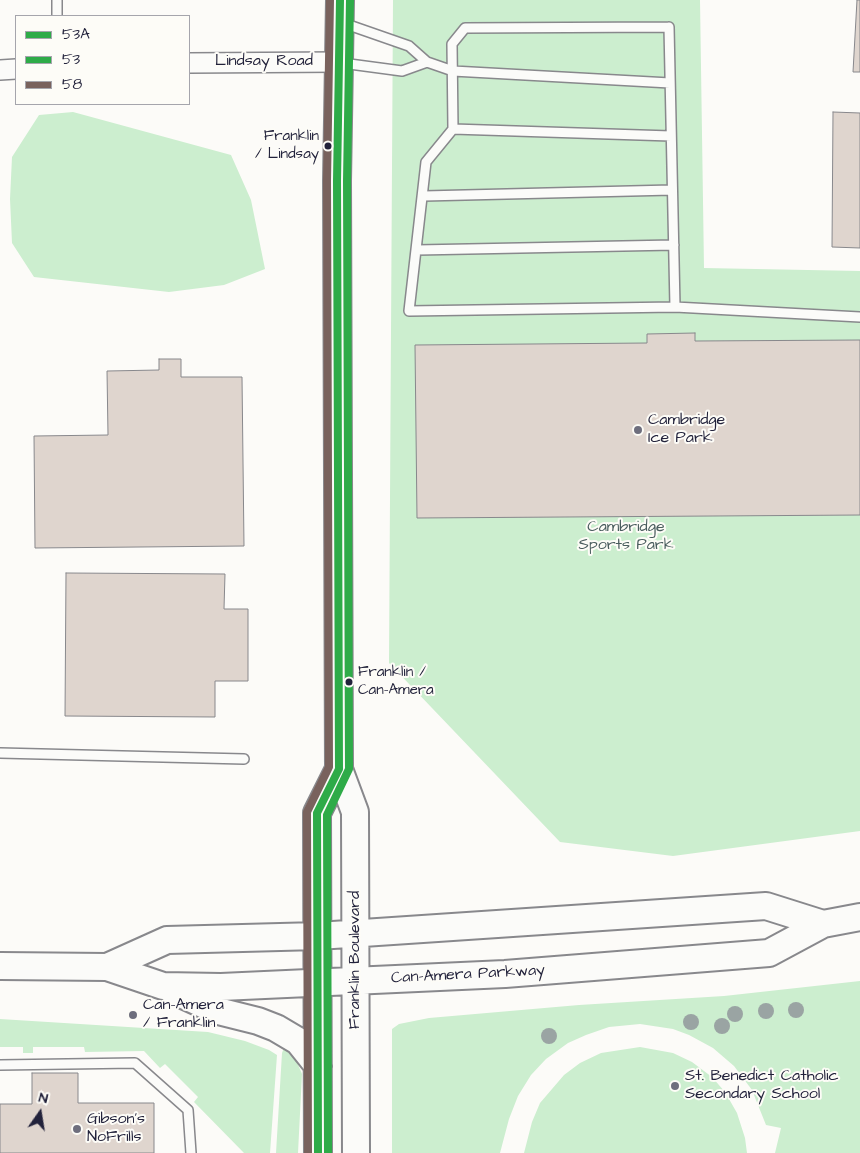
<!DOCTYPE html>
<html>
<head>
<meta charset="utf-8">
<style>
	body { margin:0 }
	#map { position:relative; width:860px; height:1153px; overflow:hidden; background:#fcfbf8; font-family:"Architects Daughter",sans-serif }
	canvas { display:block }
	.legend { position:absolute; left:15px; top:15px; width:175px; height:90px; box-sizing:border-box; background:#fdfcf7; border:1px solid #a5a5ac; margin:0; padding:6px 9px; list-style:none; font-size:15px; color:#22223b }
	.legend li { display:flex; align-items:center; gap:10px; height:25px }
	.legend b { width:25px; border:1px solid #a5a5ac }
	.north { position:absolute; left:15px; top:1088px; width:50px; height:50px; -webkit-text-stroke:4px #fdfcf7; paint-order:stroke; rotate:13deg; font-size:14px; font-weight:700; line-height:20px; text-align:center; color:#22223b }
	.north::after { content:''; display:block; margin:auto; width:18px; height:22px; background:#22223b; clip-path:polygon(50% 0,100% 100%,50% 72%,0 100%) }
</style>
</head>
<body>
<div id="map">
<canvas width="860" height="1153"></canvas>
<ul class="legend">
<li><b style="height:6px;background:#2eab48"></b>53A</li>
<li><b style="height:6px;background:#2eab48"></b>53</li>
<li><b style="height:6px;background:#79625d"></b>58</li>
</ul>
<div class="north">N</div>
</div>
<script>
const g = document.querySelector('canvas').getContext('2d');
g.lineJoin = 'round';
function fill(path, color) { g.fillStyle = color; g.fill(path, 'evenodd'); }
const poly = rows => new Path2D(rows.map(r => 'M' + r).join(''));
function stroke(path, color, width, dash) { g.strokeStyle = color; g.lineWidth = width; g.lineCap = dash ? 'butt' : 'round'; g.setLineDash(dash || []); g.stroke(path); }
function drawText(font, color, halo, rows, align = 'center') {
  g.font = font + ' "Architects Daughter",sans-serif'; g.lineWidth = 4; g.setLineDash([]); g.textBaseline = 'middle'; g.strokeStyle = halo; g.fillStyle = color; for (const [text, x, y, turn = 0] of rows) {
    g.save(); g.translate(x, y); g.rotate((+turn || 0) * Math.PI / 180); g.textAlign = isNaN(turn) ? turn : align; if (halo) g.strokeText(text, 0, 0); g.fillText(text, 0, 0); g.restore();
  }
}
fill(poly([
	[393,0,700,0,704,268,860,271,860,831,673,856,560,842,389,663],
	[73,112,231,155,251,200,265,269,224,285,169,292,34,277,12,243,10,199,12,157,39,115],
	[860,981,860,1153,775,1153,781,1128,766,1125,752,1090,734,1066,713,1048,689,1035,673,1029,640,1024,609,1027,586,1035,568,1043,546,1059,531,1075,518,1096,509,1119,500,1153,392,1153,392,1029,399,1024,429,1018,579,1005,724,996],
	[0,1019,208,1032,245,1041,269,1050,277,1055,270,1153,244,1153,194,1102,198,1097,165,1064,160,1068,144,1051,85,1052,84,1047,33,1047,33,1053,23,1053,23,1047,0,1047],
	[285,1045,294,1055,302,1074,298,1153,276,1153,282,1053],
	[640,1047,673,1053,692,1062,712,1077,725,1092,737,1113,745,1138,747,1153,524,1153,532,1122,540,1103,564,1075,580,1063,601,1053]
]), '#cceecf');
const building = poly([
	[857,0,860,0,860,72,853,72,857,0],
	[833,112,860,113,860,248,832,247,833,112],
	[695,333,695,341,860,340,860,515,417,518,415,345,647,343,647,334,695,333],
	[159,359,181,359,181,377,242,377,244,546,35,548,34,436,108,435,107,371,159,370,159,359],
	[66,573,225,574,224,609,248,609,248,681,215,681,215,717,65,716,66,573],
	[32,1073,78,1073,78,1103,154,1103,154,1153,0,1153,0,1104,32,1104,32,1073]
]);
fill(building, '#dfd5ce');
stroke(building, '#88888c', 1);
const service = poly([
	[57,0,57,16],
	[343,23,409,46,427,62,453,71,670,83],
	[669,27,675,307,409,311,426,162,453,129,452,44,465,28,669,27],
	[342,63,402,71,427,62],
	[453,129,671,136],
	[424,196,672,190],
	[417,250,674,245],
	[675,307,860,317],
	[0,753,244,759],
	[0,1065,135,1063,188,1110,191,1153]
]);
const minor = poly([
	[189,63,339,62],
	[0,70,16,69]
]);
const secondary = poly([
	[340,0,337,181,339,769,355,812,356,1153],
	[0,966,107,967,163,986,221,987,505,974,769,953,823,924,860,917],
	[107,967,167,940,318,936,766,906,823,924],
	[172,990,218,1011,258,1021,276,1028,298,1041,318,1066],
	[318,1153,317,813,339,769]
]);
stroke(service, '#88888c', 12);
stroke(minor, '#88888c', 22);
stroke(secondary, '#88888c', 30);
stroke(service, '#fbfbf9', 9);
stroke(minor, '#fbfbf9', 19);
stroke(secondary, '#fbfbf9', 26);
stroke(poly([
	[318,1153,317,813,339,769,337,181,340,0]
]), '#2eab48', 8);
stroke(poly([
	[328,1153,327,815,349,769,347,181,350,0]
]), '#2eab48', 8);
stroke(poly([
	[308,1153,307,812,329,767,327,181,330,0]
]), '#79625d', 8);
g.fillStyle = '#9aa4a3';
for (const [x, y] of [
	[796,1010],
	[766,1011],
	[735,1014],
	[691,1022],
	[722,1026],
	[549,1036]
]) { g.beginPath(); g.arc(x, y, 8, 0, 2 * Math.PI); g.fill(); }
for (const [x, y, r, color] of [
	[328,146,4.5,"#22223b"],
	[638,430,5,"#6e6e7d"],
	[349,682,4.5,"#22223b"],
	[133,1015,5,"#6e6e7d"],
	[675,1086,5,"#6e6e7d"],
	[77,1129,5,"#6e6e7d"]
]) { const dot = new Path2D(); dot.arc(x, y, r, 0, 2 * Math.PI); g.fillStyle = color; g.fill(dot); stroke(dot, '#fdfcf7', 2); }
drawText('15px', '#22223b', '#fdfcf7', [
	["Franklin",319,137],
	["/ Lindsay",319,155],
	["Franklin /",358,673,"left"],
	["Can-Amera",358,691,"left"]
], 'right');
drawText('16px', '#22223b', '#fdfcf7', [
	["Lindsay Road",264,62],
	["Franklin Boulevard",356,960,-90],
	["Can-Amera Parkway",468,975,-3]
]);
drawText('16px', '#22223b', '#fdfcf7', [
	["Cambridge",648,421],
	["Ice Park",648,439],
	["Can-Amera",143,1006],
	["/ Franklin",143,1024],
	["St. Benedict Catholic",685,1077],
	["Secondary School",685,1095],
	["Gibson's",87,1120],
	["NoFrills",87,1138]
], 'left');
drawText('16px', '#495c5d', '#fdfcf7', [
	["Cambridge",626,528],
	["Sports Park",626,546]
]);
</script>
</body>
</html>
